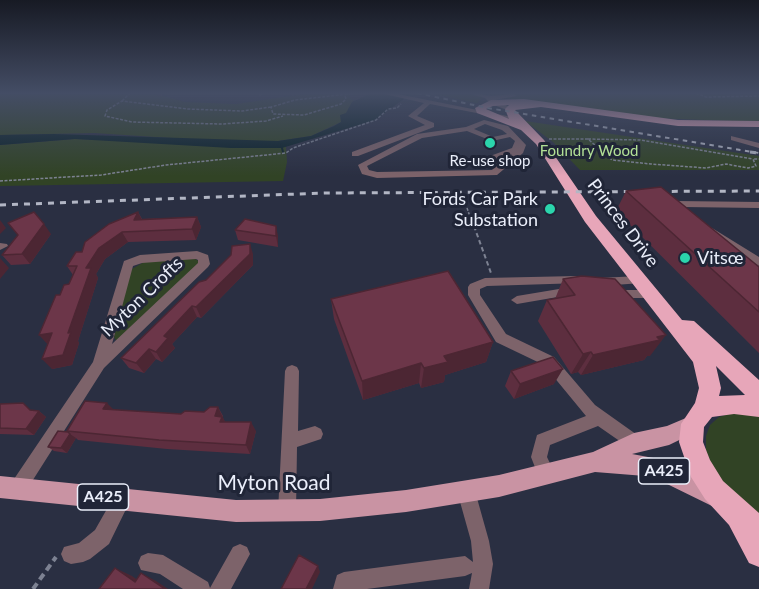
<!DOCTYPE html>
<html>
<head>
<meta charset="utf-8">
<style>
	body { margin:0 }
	canvas { display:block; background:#2a2f42 }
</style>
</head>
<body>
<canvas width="759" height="589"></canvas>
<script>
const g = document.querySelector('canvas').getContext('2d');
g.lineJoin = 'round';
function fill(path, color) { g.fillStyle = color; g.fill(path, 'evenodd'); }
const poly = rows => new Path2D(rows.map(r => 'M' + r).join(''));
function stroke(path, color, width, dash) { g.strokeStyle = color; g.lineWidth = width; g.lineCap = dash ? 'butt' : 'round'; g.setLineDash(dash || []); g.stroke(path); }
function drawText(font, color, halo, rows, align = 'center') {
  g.font = font + ' Lato,sans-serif'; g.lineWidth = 6; g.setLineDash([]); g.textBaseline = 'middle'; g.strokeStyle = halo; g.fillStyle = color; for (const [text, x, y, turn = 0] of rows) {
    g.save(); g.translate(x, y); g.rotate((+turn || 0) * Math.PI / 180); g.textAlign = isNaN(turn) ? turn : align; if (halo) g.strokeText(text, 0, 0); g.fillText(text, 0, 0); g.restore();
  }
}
fill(poly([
	[0,93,152,93,185,102,236,104,310,93,349,93,351,100,354,100,341,122,311,136,271,142,234,142,94,133,0,135],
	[429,93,759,93,759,122,653,118,516,100,487,94,477,103],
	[525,121,759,156,759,170,580,170,553,142],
	[75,139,286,147,287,162,283,181,0,186,0,145],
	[194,258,201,263,117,342,114,337,130,270,146,261],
	[732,413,759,416,759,517,724,484,712,467,706,450,706,436,710,425,719,417]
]), '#314325');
fill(poly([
	[372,93,412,93,375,120,282,148,231,148,75,139,0,145,0,135,54,134,278,141,311,136,334,126,341,122,340,115,346,113,352,102]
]), '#092027');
stroke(poly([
	[281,144,283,152]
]), '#092027', 2);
stroke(poly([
	[696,93,706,97,759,96],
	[345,96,346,99,341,104,304,115,273,114,271,107,295,100,357,93],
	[122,101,130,93],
	[271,107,242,111,188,109,122,101,107,110,105,116,132,122,222,124,266,121,283,116],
	[549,139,588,139,612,160,651,164,706,168,726,164,748,168,756,166,753,159,759,159],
	[588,139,640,140,753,159],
	[0,181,101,175,166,165,286,153,293,148,376,120,388,109,397,108,401,104],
	[467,208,474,228]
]), '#7d8292', 1.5, [3, 1.5]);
stroke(poly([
	[474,226,491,273]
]), '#7d8292', 2, [4.5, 3]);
stroke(poly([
	[33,589,56,557]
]), '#7d8292', 4, [7, 4.5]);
fill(poly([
	[257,93,263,93,263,94,260,96,257,93],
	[380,93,393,93,517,118,513,120,430,104,417,116,434,123,434,127,358,156,352,156,352,152,425,125,408,116,424,103,380,93],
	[473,93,491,96,514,94,517,96,494,100,512,108,512,110,510,111,491,104,485,98,474,95,473,93],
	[484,120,508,126,526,145,523,153,497,175,377,178,362,174,358,165,417,134,466,127,484,120],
	[485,124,502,130,507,134,493,137,474,129,485,124],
	[467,131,492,141,510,137,515,141,512,148,490,156,489,158,494,168,492,170,377,172,369,170,367,166,422,138,467,131],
	[512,154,500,164,498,159,512,154],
	[731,136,759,143,759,148,731,140,731,136],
	[676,201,759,202,759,208,684,207,688,211,683,214,680,213,671,204,676,201],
	[712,228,759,257,759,266,708,233,708,229,712,228],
	[0,243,7,244,8,246,0,250,0,243],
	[197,251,208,255,210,264,208,267,104,368,24,494,18,497,12,494,9,488,12,482,93,362,124,261,140,255,197,251],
	[196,259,198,260,198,263,112,344,133,266,142,263,196,259],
	[577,276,583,280,581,283,487,286,480,289,480,295,506,334,554,357,595,405,640,437,642,443,640,449,634,451,598,426,550,445,547,457,555,474,552,480,546,483,540,480,531,457,537,435,586,416,544,365,496,342,468,295,468,287,470,284,485,278,577,276],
	[638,276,644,280,642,283,600,286,594,282,600,278,638,276],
	[571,287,577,291,575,294,517,304,511,300,517,296,571,287],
	[615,290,650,290,656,294,650,298,615,298,609,294,615,290],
	[292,365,297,367,299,371,298,431,315,426,321,429,323,434,321,439,297,447,296,512,293,518,287,521,281,518,278,512,285,371,287,367,292,365],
	[466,482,472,485,475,491,489,541,493,564,489,589,469,589,472,573,465,576,367,589,333,589,337,575,344,572,465,556,473,562,471,541,457,491,460,485,466,482],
	[122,490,128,493,131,499,109,544,90,559,83,562,71,564,64,561,61,554,64,547,79,543,95,530,116,493,122,490],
	[240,544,247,547,250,554,231,589,183,589,160,574,141,570,138,563,141,556,148,553,163,555,208,582,210,588,233,547,240,544]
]), '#7d636a');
fill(poly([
	[693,415,700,418,703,424,700,430,669,445,632,454,664,460,722,488,725,496,722,504,714,507,661,481,645,476,595,472,499,497,406,512,320,521,236,522,0,498,0,476,236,500,320,499,406,490,499,475,593,452,634,433,667,426,693,415]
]), '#c993a3');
fill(poly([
	[524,99,678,120,759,121,759,127,678,126,541,107,515,110,544,140,596,216,682,320,694,321,759,380,759,417,734,414,712,417,704,427,703,442,710,460,723,481,759,513,759,567,749,563,729,525,705,499,691,477,679,442,681,424,695,403,699,388,693,362,585,222,536,144,521,130,477,113,475,108,491,100,524,99],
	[509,105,505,109,509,119,486,109,493,106,509,105],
	[716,366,745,395,719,396,721,388,716,366]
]), '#e7a6b9');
stroke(poly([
	[417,93,488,108,759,153]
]), '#b2b6c4', 2, [4.5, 4.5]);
stroke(poly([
	[750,152,759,153],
	[0,205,325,193,759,191]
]), '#b2b6c4', 3, [6, 6]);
fill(poly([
	[626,191,759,267,759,353,616,211],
	[138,212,142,219,197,217,201,227,196,240,128,242,105,259,96,274,98,278,78,341,79,343,72,365,52,369,48,344,60,295,69,284,73,275,67,266,82,252],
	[235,230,278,236,278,247,238,240],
	[51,234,30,264,11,265,2,255],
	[253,254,253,265,201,318,197,317,172,344,175,348,162,362,156,359,144,373,129,368,121,358,206,280],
	[563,279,650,356,647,356,644,360,581,375,578,372,571,374,538,321,547,300,555,299],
	[331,299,493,342,486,362,445,375,444,382,421,388,419,383,363,400,334,319],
	[511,371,554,384,514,399,505,386],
	[0,404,31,410,39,411,46,417,34,435,0,434],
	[218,407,223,416,223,418,225,422,256,431,250,454,167,449,78,440,76,438,67,453,54,451,48,447,68,432,67,431,113,410,181,414,204,412]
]), '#5d2e3f');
fill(poly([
	[157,93,169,93,158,96],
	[138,212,143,222,134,220],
	[197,217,201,227,196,240,192,229],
	[0,220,6,228,0,234],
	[44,224,51,234,30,264,22,254],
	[276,226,278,236,278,247,276,236],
	[122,232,128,242,105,259,96,274,98,278,78,341,79,343,72,365,52,369,42,359,68,333,86,268,99,248],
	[250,244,253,254,253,265,201,318,196,307],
	[0,258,9,268,0,279],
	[192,306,197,317,172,344,175,348,162,362,156,352,164,336],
	[52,333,49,346,39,335],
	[666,335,650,356,647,356,644,360,581,375,593,355],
	[493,342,486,362,445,375,444,382,421,388,424,368,444,356],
	[149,349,156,359,144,373,136,363],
	[591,352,578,372,571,374,583,354],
	[421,363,419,383,363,400,362,381],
	[563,369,554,384,514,399,520,384],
	[23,403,36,415,39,411,46,417,34,435,26,429,30,410],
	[107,403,116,412,103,409],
	[218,407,227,426,225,431,215,416],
	[251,422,256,431,250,454,246,445],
	[70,434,76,438,67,453,61,448],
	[318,566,320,572,312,589,306,589],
	[115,568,132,576,150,589,135,582],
	[141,573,156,581,168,589,165,589]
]), '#4c2633');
const building = poly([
	[661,187,759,267,759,312,626,191,661,187],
	[34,212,44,224,22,254,2,255,18,235,8,223,34,212],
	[138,212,134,220,197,217,192,229,122,232,99,248,86,268,91,268,68,333,71,332,63,355,42,359,52,333,39,335,56,295,60,295,64,285,69,284,77,266,67,266,76,252,82,252,85,242,109,224,138,212],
	[245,219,276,226,276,236,235,230,245,219],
	[250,244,250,254,196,307,192,306,164,336,168,338,156,352,149,349,136,363,121,358,199,282,206,280,231,255,232,246,250,244],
	[448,271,493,342,444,356,448,362,424,368,421,363,362,381,331,299,448,271],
	[582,276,615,279,666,335,657,337,660,340,593,355,591,352,583,354,547,300,575,295,563,279,582,276],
	[553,357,563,369,520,384,511,371,553,357],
	[85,401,107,403,103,409,181,414,185,411,204,412,210,407,218,407,215,416,222,417,220,422,251,422,246,445,159,440,67,431,85,401],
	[23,403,30,410,39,411,26,429,0,428,0,404,23,403],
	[58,431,68,432,70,434,61,448,48,447,58,431],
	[299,555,318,566,306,589,281,589,299,555],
	[115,568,135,582,141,573,165,589,99,589,115,568]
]);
fill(building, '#6c3649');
stroke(building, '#4c2633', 1.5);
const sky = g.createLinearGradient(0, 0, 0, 176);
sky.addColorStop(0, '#171a24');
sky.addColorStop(0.53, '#444d65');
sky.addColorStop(1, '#444d6500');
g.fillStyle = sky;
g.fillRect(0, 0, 759, 176);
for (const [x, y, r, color] of [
	[490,143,6,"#2bd5ac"],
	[550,209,6,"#2bd5ac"],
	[685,258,6,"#2bd5ac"]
]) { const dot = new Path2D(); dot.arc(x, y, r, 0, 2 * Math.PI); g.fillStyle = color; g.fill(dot); stroke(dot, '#202537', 2); }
drawText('15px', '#b2e096', '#202537', [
	["Foundry Wood",589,151]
]);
drawText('15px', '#eaeefa', '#202537', [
	["Re-use shop",490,161]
]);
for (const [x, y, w] of [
	[664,471,51],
	[103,497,51]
]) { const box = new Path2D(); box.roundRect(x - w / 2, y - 13, w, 26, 4.5); g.fillStyle = '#202537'; g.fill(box); stroke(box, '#eaeefa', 1.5); }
drawText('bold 16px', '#eaeefa', null, [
	["A425",664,471],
	["A425",103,497]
]);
drawText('18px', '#eaeefa', '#202537', [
	["Fords Car Park",538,199],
	["Substation",538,220],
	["Vitsœ",697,258,"left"]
], 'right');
drawText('18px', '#eaeefa', '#202537', [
	["Princes Drive",623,223,53],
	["Myton Crofts",142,297,-44]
]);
drawText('21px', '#eaeefa', '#202537', [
	["Myton Road",274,483]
]);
</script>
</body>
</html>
